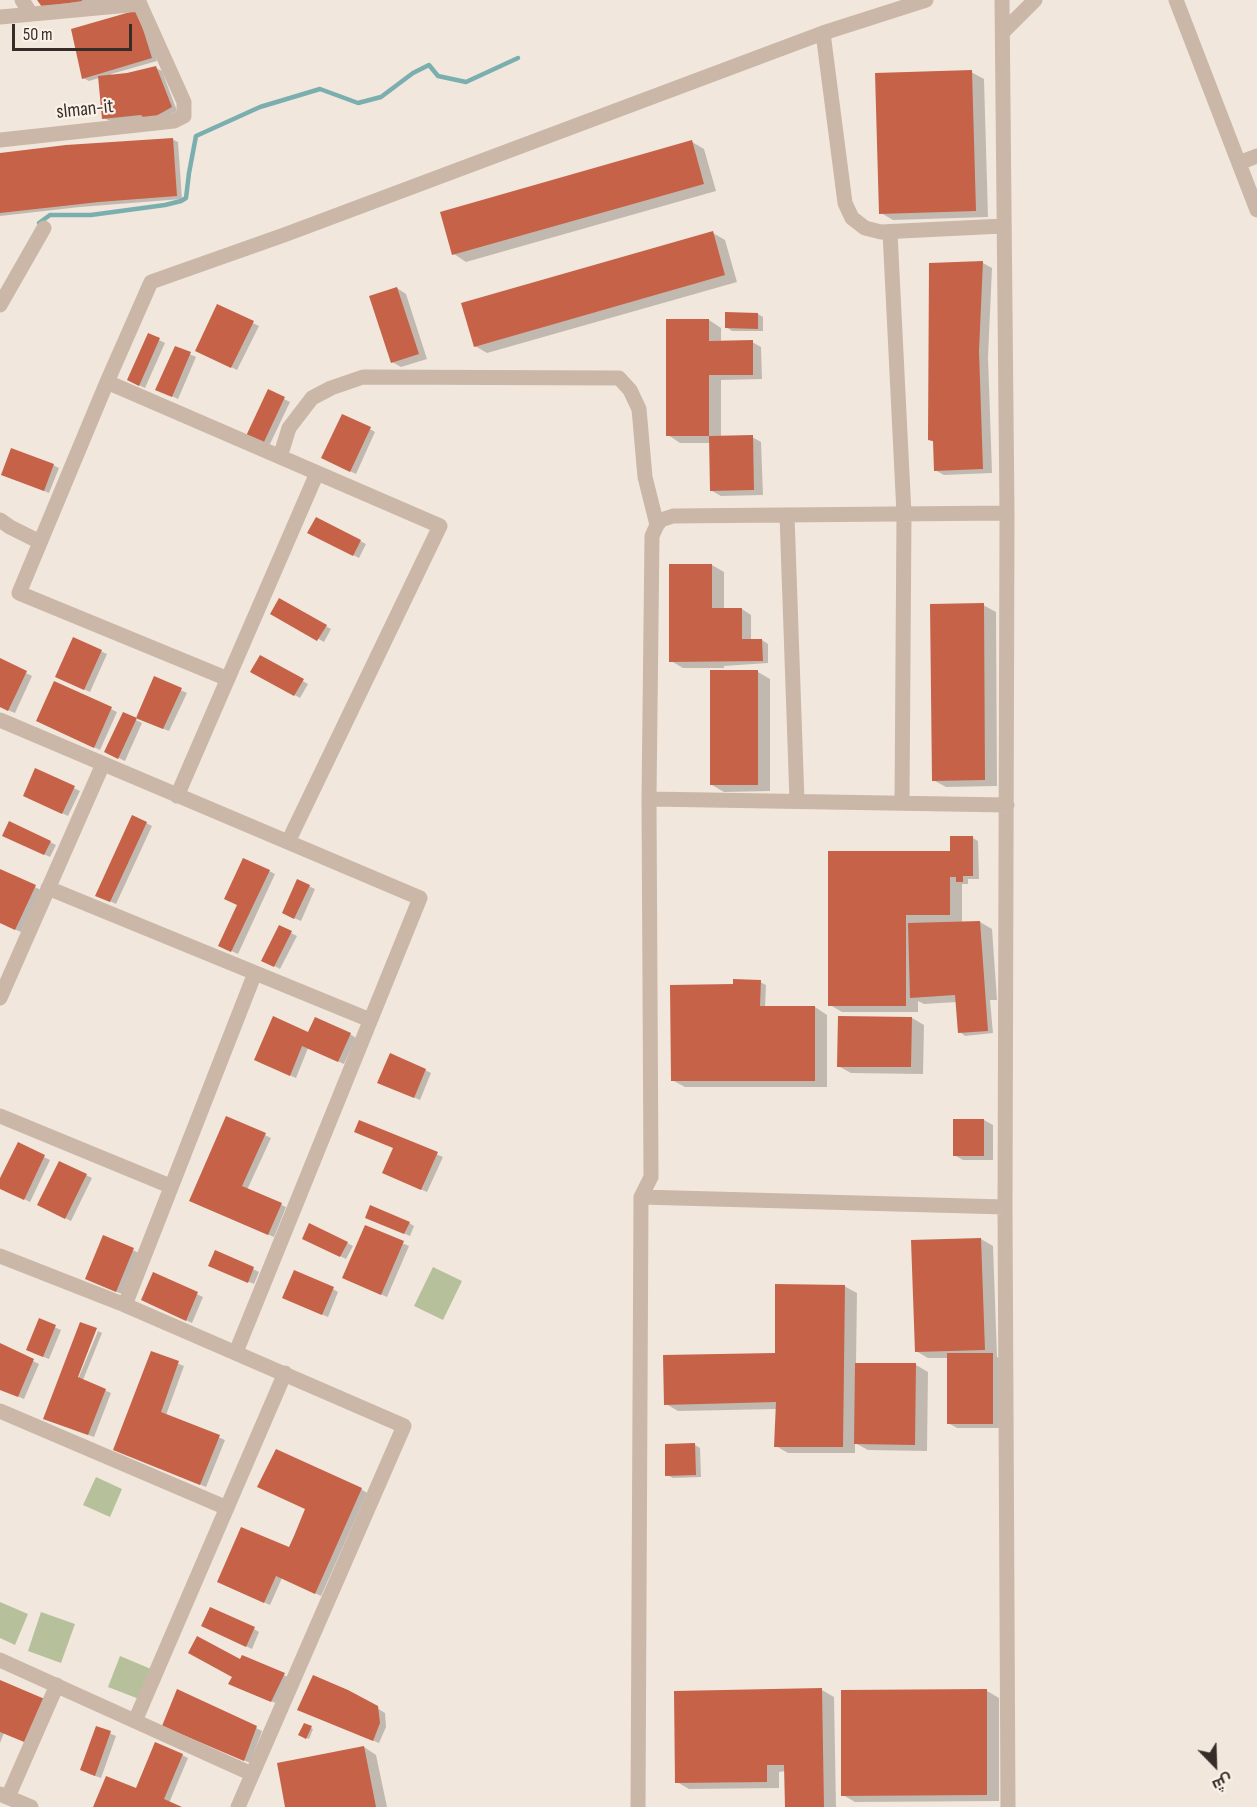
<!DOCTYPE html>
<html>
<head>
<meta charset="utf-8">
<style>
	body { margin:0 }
	#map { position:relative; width:1257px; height:1807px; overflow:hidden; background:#f2e7dc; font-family:"Sofia Sans Condensed",Cairo,sans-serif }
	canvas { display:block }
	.north { position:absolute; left:1185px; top:1735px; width:60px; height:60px; -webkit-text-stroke:4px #faf2e9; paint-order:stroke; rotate:157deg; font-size:16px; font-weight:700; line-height:24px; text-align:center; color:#372d28 }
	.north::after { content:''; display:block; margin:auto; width:21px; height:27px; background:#372d28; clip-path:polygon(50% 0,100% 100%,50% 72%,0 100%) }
	.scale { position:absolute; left:12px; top:24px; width:120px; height:27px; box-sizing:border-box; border:3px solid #372d28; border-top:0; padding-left:8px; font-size:18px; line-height:21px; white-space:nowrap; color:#372d28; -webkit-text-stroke:4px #faf2e9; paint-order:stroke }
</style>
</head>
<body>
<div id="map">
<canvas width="1257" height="1807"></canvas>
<div class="north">ش</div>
<div class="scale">50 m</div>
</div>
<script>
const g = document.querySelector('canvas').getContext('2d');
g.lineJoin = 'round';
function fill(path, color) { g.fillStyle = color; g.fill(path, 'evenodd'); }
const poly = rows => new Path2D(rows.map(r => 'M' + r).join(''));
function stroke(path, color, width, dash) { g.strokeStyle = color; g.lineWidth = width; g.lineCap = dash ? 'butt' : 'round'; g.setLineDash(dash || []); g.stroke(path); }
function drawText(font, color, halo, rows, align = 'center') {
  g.font = font + ' "Sofia Sans Condensed",sans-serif'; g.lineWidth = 4.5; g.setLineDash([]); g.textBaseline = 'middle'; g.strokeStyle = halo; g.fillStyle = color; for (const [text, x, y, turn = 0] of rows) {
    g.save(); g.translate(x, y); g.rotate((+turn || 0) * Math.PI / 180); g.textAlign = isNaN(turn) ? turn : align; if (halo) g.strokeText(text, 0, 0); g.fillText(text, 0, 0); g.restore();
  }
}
fill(poly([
	[433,1267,462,1281,443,1320,414,1306],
	[96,1477,122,1489,110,1517,83,1505],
	[0,1602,28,1614,15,1645,0,1638],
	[41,1612,75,1624,61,1663,28,1651],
	[120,1656,151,1669,139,1699,108,1687]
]), '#b6c19c');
fill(poly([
	[39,0,128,0,55,13],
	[142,15,157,61,111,74,112,76,156,68,162,71,177,111,154,123,110,121,104,118,99,78,89,81,83,78],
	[971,72,984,79,988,217,893,220,881,213],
	[172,139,178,142,182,199,80,207,0,216,0,155],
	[692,142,704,149,716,191,466,262,454,254],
	[713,233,725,240,737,282,487,353,475,346],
	[983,263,992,268,988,357,992,473,944,475,935,470,934,442,930,440,930,264],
	[397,288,406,294,427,359,401,367,392,362],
	[218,306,259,326,237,370,202,353],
	[758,314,763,317,763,331,732,331,726,327],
	[709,320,721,328,721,342,752,342,761,347,762,379,721,380,721,437,752,437,761,442,763,495,721,496,712,491,710,443,680,443,668,435],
	[149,335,165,343,145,388,134,383],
	[176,348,196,357,178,399,163,392],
	[268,391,290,402,269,446,253,438],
	[370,429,375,432,356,474,328,461],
	[53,465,59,468,49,493,3,475],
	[316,519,366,544,359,558,315,536],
	[712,565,724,572,724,609,742,609,751,615,751,641,762,640,768,644,768,663,724,666,724,668,683,668,671,661],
	[280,600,331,629,324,642,272,613],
	[983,605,996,612,997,786,946,787,933,780],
	[74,639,107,654,90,692,62,680],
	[260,657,308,684,300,698,252,671],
	[0,660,32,676,15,713,0,707],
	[712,672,758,672,770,679,770,791,724,792,712,785],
	[155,678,187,693,169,731,137,719],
	[111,709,117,712,100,750,43,724],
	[123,714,142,723,125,761,112,755],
	[36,770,80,791,68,816,30,798],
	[146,823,152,826,116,904,103,898],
	[9,838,50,842,56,845,50,857],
	[973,838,978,841,979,879,968,879,968,884,962,884,962,923,980,922,992,929,997,1000,990,1000,993,1033,965,1036,960,1032,957,1002,924,1004,918,1001,918,1012,842,1012,830,1005,949,852],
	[0,870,41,890,21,932,0,923],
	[269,871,275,874,238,954,225,948,238,905],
	[309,886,315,889,301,921,289,916],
	[279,927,297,936,280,969,263,960],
	[760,982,766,985,765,1008,815,1007,827,1015,827,1087,685,1087,672,1080,735,986],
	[912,1018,924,1025,923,1074,851,1073,838,1066],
	[309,1034,350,1034,356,1038,344,1064,308,1048,296,1078,261,1063],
	[425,1070,431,1073,420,1100,385,1085],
	[954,1120,984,1120,993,1125,993,1160,963,1160,954,1155],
	[360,1122,443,1157,427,1192,390,1176,395,1148],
	[265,1135,271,1138,247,1190,286,1207,274,1237,197,1204],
	[18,1144,50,1160,30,1202,0,1187,0,1182],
	[86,1175,92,1178,71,1221,45,1208],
	[372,1220,409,1223,414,1226,410,1236],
	[365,1227,409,1246,387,1297,349,1280],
	[104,1237,139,1253,122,1294,93,1282],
	[981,1239,993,1246,997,1357,1002,1360,1002,1428,957,1428,948,1423,949,1358,928,1358,916,1351,913,1241],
	[309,1241,347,1243,353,1246,346,1259],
	[216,1268,253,1269,259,1272,254,1284],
	[154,1274,203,1297,192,1323,148,1303],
	[844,1286,857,1293,856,1364,916,1365,928,1372,927,1451,868,1450,855,1443,855,1453,788,1453,776,1446,777,1409,678,1411,666,1404,776,1355],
	[333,1289,338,1292,328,1317,290,1301],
	[39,1320,61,1330,49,1359,33,1353],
	[98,1331,102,1333,83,1380,111,1393,94,1437,50,1421,74,1383,76,1384],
	[0,1345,39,1364,24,1399,0,1389],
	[151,1353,184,1366,166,1415,225,1440,206,1487,121,1453],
	[695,1445,700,1448,701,1477,673,1478,667,1475],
	[361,1489,367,1493,321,1596,282,1578,270,1605,224,1585,290,1549],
	[209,1628,254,1629,259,1632,252,1649],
	[243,1657,290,1678,278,1704,236,1687],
	[0,1682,4,1733,0,1743],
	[822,1690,834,1697,836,1807,786,1807,786,1771,779,1772,779,1788,689,1789,677,1782],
	[987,1691,999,1698,999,1801,855,1802,843,1795],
	[354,1694,385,1713,386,1727,379,1743,304,1712],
	[305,1725,313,1729,309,1739,300,1735],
	[97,1728,116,1736,101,1778,87,1773],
	[170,1728,256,1728,262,1731,250,1763],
	[364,1747,376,1755,387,1807,287,1807],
	[182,1755,188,1758,169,1803,180,1807,95,1807,137,1790]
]), '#0003');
stroke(poly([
	[39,223,50,215,91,215,165,205,181,201,186,198,189,173,196,136,260,107,320,89,358,103,381,97,413,73,429,65,438,76,466,82,518,58]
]), '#7bafaf', 4.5);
fill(poly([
	[37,0,82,0,82,1,42,7],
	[137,10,152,58,82,79,71,29],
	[156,66,172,107,147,121,141,115,102,119,98,76,127,73],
	[972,70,976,211,879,214,875,73],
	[173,138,177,196,99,202,0,213,0,153,66,145],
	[692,140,704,184,452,255,440,212],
	[713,231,725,275,474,347,461,303],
	[983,261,979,351,983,469,934,471,933,441,928,440,929,263],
	[397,287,419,354,391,363,369,296],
	[217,304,254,321,231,368,195,351],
	[725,312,758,313,758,329,725,328],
	[666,319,709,319,709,341,753,340,753,375,709,375,709,436,753,435,754,490,710,491,709,436,666,436],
	[148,333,160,338,139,386,127,380],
	[175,346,191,352,172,397,155,390],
	[268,389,285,397,263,444,246,436],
	[342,414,371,427,350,472,321,458],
	[11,448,54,464,44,491,1,475],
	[316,517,361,540,353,556,307,533],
	[669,564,712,564,712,608,742,608,742,639,762,639,763,661,669,662],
	[279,598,327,625,317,641,270,614],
	[984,603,985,780,932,781,930,604],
	[73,637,102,650,84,690,55,677],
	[260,655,304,679,294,696,250,672],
	[0,658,27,671,8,711,0,707],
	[710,670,758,670,758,785,710,785],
	[154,676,182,688,163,729,136,718],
	[54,681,112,707,94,748,36,721],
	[123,712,137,718,118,759,104,752],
	[35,768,75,786,62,814,23,796],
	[132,815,147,822,110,902,95,896],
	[9,821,51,841,44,855,2,836],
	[950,836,973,836,973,876,963,876,963,882,956,882,956,877,950,877,950,915,906,915,906,1006,828,1006,828,851,950,851],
	[243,858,270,870,231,952,218,946,237,905,224,899],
	[0,869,36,885,15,930,0,923],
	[297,879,310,885,294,919,282,913],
	[980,921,988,1031,958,1033,955,995,910,998,908,923],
	[279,925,292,931,274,967,261,961],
	[733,979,761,980,760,1006,815,1006,815,1081,671,1081,670,985,733,984],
	[273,1016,308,1032,315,1017,351,1033,338,1062,302,1046,290,1076,254,1060],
	[838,1016,912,1017,911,1067,837,1067],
	[390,1053,426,1069,414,1098,377,1083],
	[226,1116,266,1133,242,1186,282,1203,268,1235,189,1201],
	[953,1119,984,1119,984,1156,953,1156],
	[359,1120,438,1152,421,1190,382,1173,393,1148,354,1132],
	[18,1142,45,1155,24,1200,0,1189,0,1178],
	[59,1161,87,1174,65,1219,37,1205],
	[370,1205,410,1222,404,1234,365,1218],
	[309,1223,348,1242,340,1257,302,1239],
	[365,1225,404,1241,381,1295,342,1278],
	[103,1235,134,1248,116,1292,85,1279],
	[981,1238,985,1350,915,1352,911,1240],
	[215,1250,254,1267,248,1283,208,1266],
	[294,1270,334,1287,322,1315,282,1298],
	[153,1272,198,1292,186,1321,141,1300],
	[775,1284,845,1285,843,1447,774,1447,776,1402,664,1405,663,1355,775,1353],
	[39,1318,56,1325,43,1357,26,1350],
	[80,1322,97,1328,78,1377,106,1389,88,1435,43,1419],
	[0,1343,34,1359,18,1397,0,1390],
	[151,1351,179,1361,161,1412,220,1435,200,1485,113,1450],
	[947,1353,993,1353,993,1424,947,1424],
	[855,1363,916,1363,915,1445,854,1444],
	[695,1443,696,1475,665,1476,665,1444],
	[276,1449,362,1488,315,1594,276,1576,264,1603,217,1582,241,1527,289,1547,294,1536,305,1509,257,1487],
	[210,1607,255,1627,246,1647,201,1626],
	[197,1636,240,1659,242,1655,285,1673,271,1702,228,1684,232,1677,188,1653],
	[313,1675,348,1690,378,1706,380,1723,373,1741,297,1710],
	[0,1680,47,1700,29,1744,0,1732],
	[822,1688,824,1807,785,1807,784,1765,767,1765,767,1782,675,1783,674,1691],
	[177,1689,257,1726,244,1761,162,1726],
	[987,1689,987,1795,841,1796,841,1690],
	[304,1723,312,1726,306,1739,298,1735],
	[96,1726,111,1731,95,1776,80,1770],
	[155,1742,183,1754,164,1799,182,1807,93,1807,106,1776,136,1788],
	[364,1746,376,1807,285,1807,277,1763]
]), '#c66247');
stroke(poly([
	[22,0,31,14],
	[1002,0,1007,513,1005,1207,1008,1807],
	[1176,0,1257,210],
	[0,17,140,4],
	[1003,32,1035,0],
	[823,33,845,203,852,218,865,228,881,232,1003,226],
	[0,140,174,121,184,116,184,102,138,0],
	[1239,163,1257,156],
	[890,232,904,514,902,803],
	[0,305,44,228],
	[107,382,440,526,288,842],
	[280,457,289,428,312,398,331,388,363,377,619,378,630,390,639,409,645,477,657,525],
	[787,515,797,801],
	[0,520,10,527,40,542],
	[228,679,19,593,107,382,151,282,284,235,823,33,926,0],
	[0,720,420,898,236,1352],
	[177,796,317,473],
	[649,799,1007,805],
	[48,888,370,1020],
	[0,998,103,764],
	[0,1116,170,1186],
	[641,1197,1005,1207],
	[0,1256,125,1305,404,1426,238,1807],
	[125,1305,255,973],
	[0,1411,227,1508],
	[0,1660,252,1774],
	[135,1721,285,1373],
	[0,1794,31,1807],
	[8,1797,57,1685],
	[638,1807,641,1197,651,1177,649,799,652,536,657,525,661,520,673,516,1007,513]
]), '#cbb7a8', 15);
drawText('20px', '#372d28', '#faf2e9', [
	["slman-it",85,110,-6]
]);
</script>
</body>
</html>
